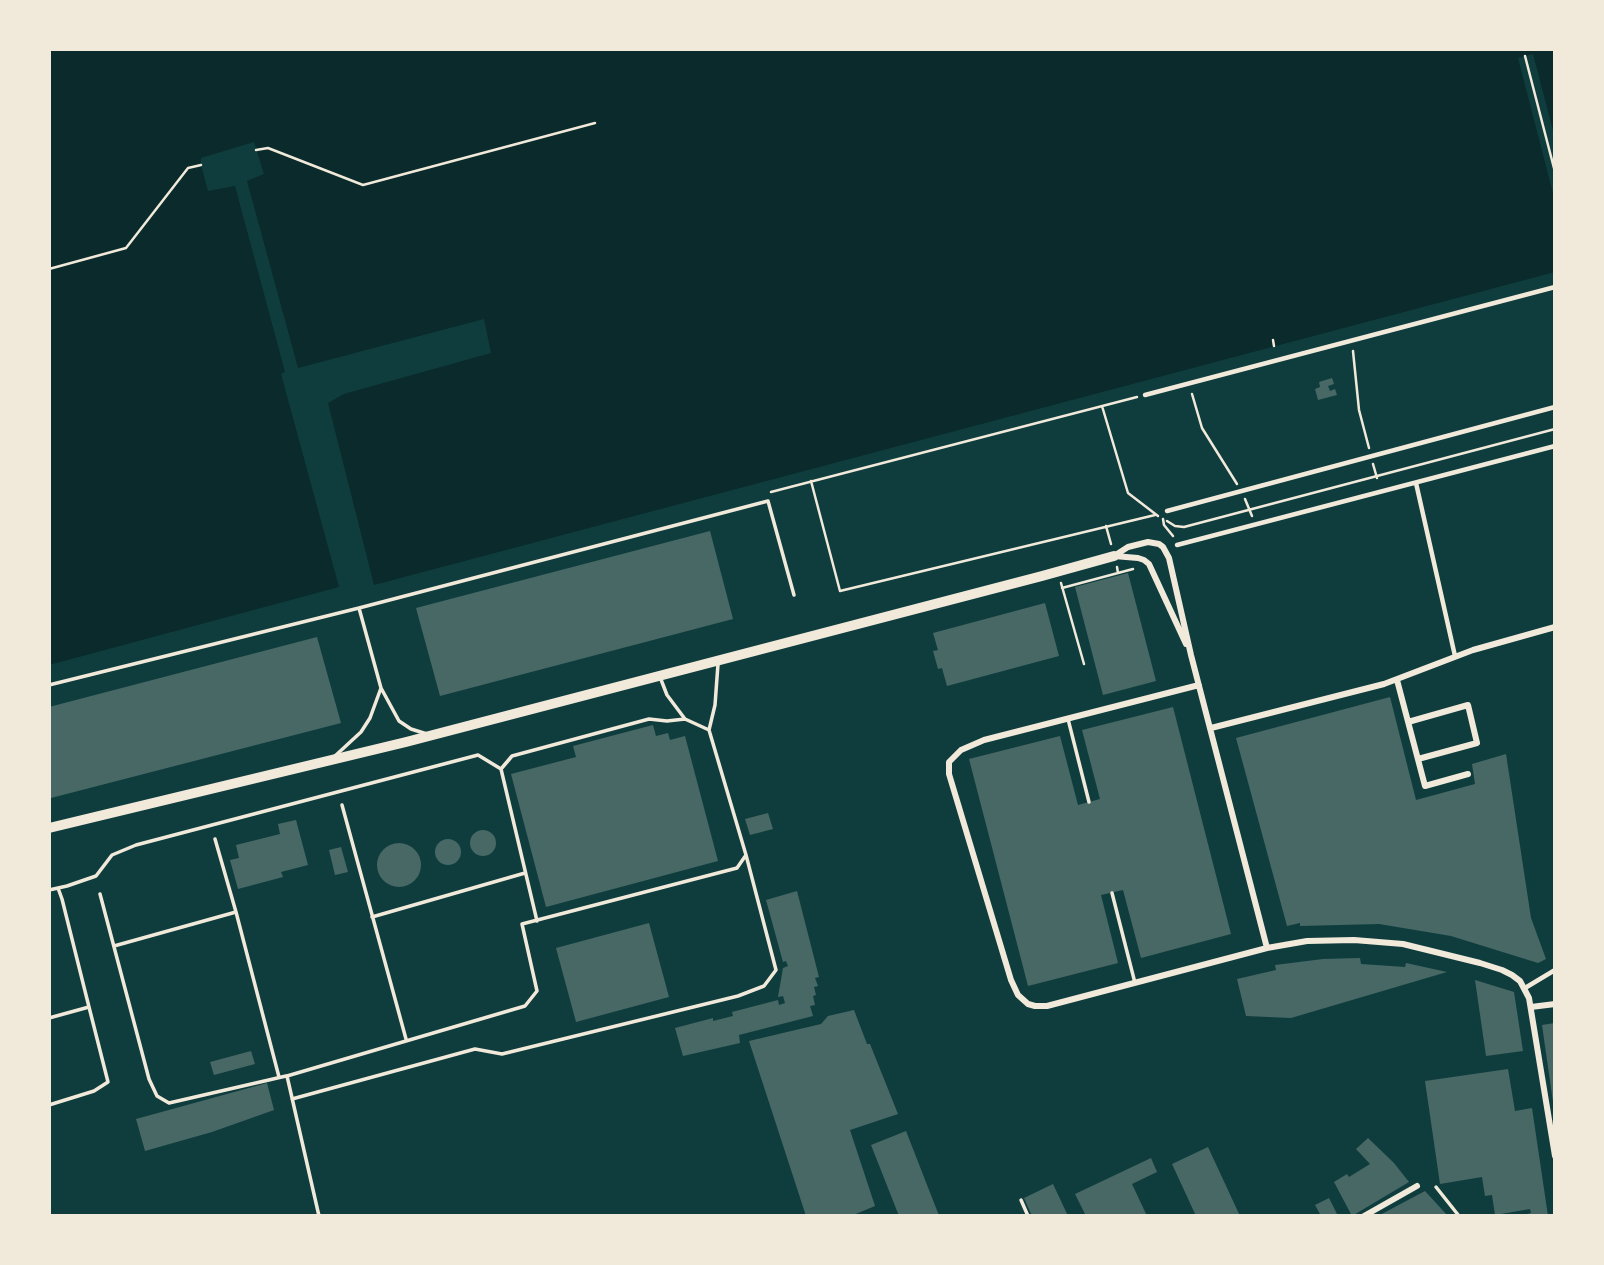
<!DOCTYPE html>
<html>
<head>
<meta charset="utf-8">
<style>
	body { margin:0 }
	#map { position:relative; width:1604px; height:1265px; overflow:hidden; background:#0f3d3e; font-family:"Public Sans",sans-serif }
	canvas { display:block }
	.frame { position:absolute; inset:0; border:51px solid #f1e9da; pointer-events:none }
</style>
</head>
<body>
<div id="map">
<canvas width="1604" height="1265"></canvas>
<div class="frame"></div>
</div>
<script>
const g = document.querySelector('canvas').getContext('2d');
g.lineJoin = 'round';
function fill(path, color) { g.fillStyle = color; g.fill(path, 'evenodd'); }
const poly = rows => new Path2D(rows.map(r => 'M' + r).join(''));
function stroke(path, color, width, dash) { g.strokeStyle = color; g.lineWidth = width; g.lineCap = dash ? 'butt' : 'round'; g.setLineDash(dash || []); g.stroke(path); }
fill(poly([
	[49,49,1555,49,1555,138,1533,54,1518,58,1555,201,1555,272,374,585,328,403,344,394,491,353,484,319,298,368,247,181,264,174,254,142,201,158,201,165,208,191,235,186,285,372,281,374,339,587,49,665]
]), '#0a2a2b');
fill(poly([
	[1332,378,1334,384,1328,386,1330,391,1335,389,1337,395,1318,400,1315,389,1320,387,1319,382],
	[710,531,733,619,440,696,416,608],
	[1128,573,1156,681,1103,695,1075,587],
	[1045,603,1059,656,947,686,942,668,938,669,933,651,938,650,933,633],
	[317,637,341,723,51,798,49,789,49,707],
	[1390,697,1416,800,1475,784,1472,764,1506,754,1531,918,1546,959,1538,963,1451,936,1379,924,1300,926,1300,923,1287,926,1236,738],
	[1173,707,1231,934,1141,958,1123,890,1101,895,1118,963,1028,986,969,759,1060,736,1078,805,1100,799,1082,730],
	[653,725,656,736,668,733,670,740,685,736,718,861,546,907,511,774,576,757,573,746],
	[768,813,773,829,750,835,745,819],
	[296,820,308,865,281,872,283,877,238,889,230,860,239,858,236,845,280,834,278,824],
	'470 843a13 13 0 1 1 26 0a13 13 0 1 1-26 0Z',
	'435 852a13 13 0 1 1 26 0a13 13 0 1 1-26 0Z',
	'377 865a22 22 0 1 1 44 0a22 22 0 1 1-44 0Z',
	[341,847,348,872,335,875,329,850],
	[797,891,819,977,815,978,818,986,814,987,816,995,813,996,815,1005,810,1006,813,1016,739,1035,740,1043,683,1056,675,1028,713,1018,713,1021,733,1016,732,1012,778,1000,779,1005,785,1003,783,996,778,997,783,968,788,966,786,961,783,962,766,900],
	[649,923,669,997,576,1022,556,948],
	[1360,958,1361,964,1405,967,1406,963,1447,972,1291,1018,1246,1016,1237,979,1276,970,1275,965,1323,959],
	[1475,980,1514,992,1523,1051,1486,1056],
	[854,1010,867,1044,870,1044,898,1114,850,1130,875,1206,851,1216,806,1216,749,1041,821,1024,828,1016],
	[1555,1023,1555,1102,1553,1102,1542,1025],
	[251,1051,255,1064,214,1075,210,1062],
	[1508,1069,1515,1111,1532,1108,1548,1216,1523,1216,1523,1215,1531,1213,1530,1209,1495,1215,1492,1195,1485,1196,1482,1177,1440,1184,1425,1081],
	[267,1083,274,1110,212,1132,145,1151,136,1119],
	[906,1131,938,1213,939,1216,899,1216,871,1145],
	[1368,1138,1394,1163,1409,1182,1352,1216,1334,1182,1347,1174,1349,1177,1370,1164,1356,1149],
	[1208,1147,1240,1216,1196,1216,1172,1164],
	[1151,1158,1157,1172,1132,1184,1147,1216,1086,1216,1075,1194],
	[1053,1184,1068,1216,1032,1216,1024,1198],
	[1425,1191,1447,1215,1378,1216,1408,1200],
	[1329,1198,1338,1216,1321,1216,1315,1205]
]), '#486865');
stroke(poly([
	[1525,56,1555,172],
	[256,150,268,148,363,185,595,123],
	[49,269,126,248,188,168,201,165],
	[1273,340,1274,346],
	[1353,351,1359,410,1369,448],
	[1192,394,1202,428,1237,484],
	[1102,406,1128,493,1158,516],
	[1373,464,1377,478],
	[811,481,840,591,1155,515],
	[771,492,1137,397],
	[1245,499,1252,516],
	[1163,519,1164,525,1173,536],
	[1167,521,1175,526,1184,527,1555,429],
	[1106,526,1111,544],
	[1117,567,1118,573,1133,569],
	[1061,583,1084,664],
	[1062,588,1118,573]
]), '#f1e9da', 2.5);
stroke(poly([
	[660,677,667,695,685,719,709,730],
	[49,685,359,608],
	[381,688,359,608,768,501,794,595],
	[1068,719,1089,802],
	[335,756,361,732,370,718,381,688,399,721,411,729,427,734],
	[342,805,406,1039],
	[215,839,236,912,279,1077],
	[49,890,67,886,96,876,112,855,136,845,478,755,501,769],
	[1112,893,1135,983],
	[100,894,149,1079,157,1096,169,1103,286,1076],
	[372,917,525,873],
	[537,921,501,769,512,756,649,719,667,721,685,719],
	[114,946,236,912],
	[49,1018,89,1007,62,899,58,888],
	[292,1099,475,1049,502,1054,738,996,764,986,776,970,746,855],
	[49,1105,94,1091,108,1082,89,1007],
	[1436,1187,1459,1216],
	[1021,1200,1028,1216],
	[319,1216,287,1076,525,1006,537,991,522,924,737,868,746,855,709,730,715,705,718,664]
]), '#f1e9da', 3.5);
stroke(poly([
	[1145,395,1555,287],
	[1416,483,1455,656],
	[1167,511,1555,407],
	[1177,545,1555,446],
	[1525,988,1555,970]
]), '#f1e9da', 4.5);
stroke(poly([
	[1114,556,1128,547,1148,542,1159,544,1163,547,1169,558,1191,655,1267,948],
	[1114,556,1138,558,1144,560,1149,564,1186,644],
	[1397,680,1425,786,1468,774],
	[1199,685,984,740,961,750,949,762,949,774,1011,980,1018,995,1028,1004,1035,1006,1047,1006,1267,948,1307,941,1354,940,1403,944,1480,963,1502,970,1512,975,1520,981,1529,998,1555,1156],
	[1408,722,1468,705,1477,743,1418,759],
	[1211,728,1384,684,1473,650,1555,627],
	[1531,1007,1555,1004],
	[1364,1216,1417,1186]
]), '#f1e9da', 6);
stroke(poly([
	[49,828,406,742,1042,576,1114,556]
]), '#f1e9da', 10);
</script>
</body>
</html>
